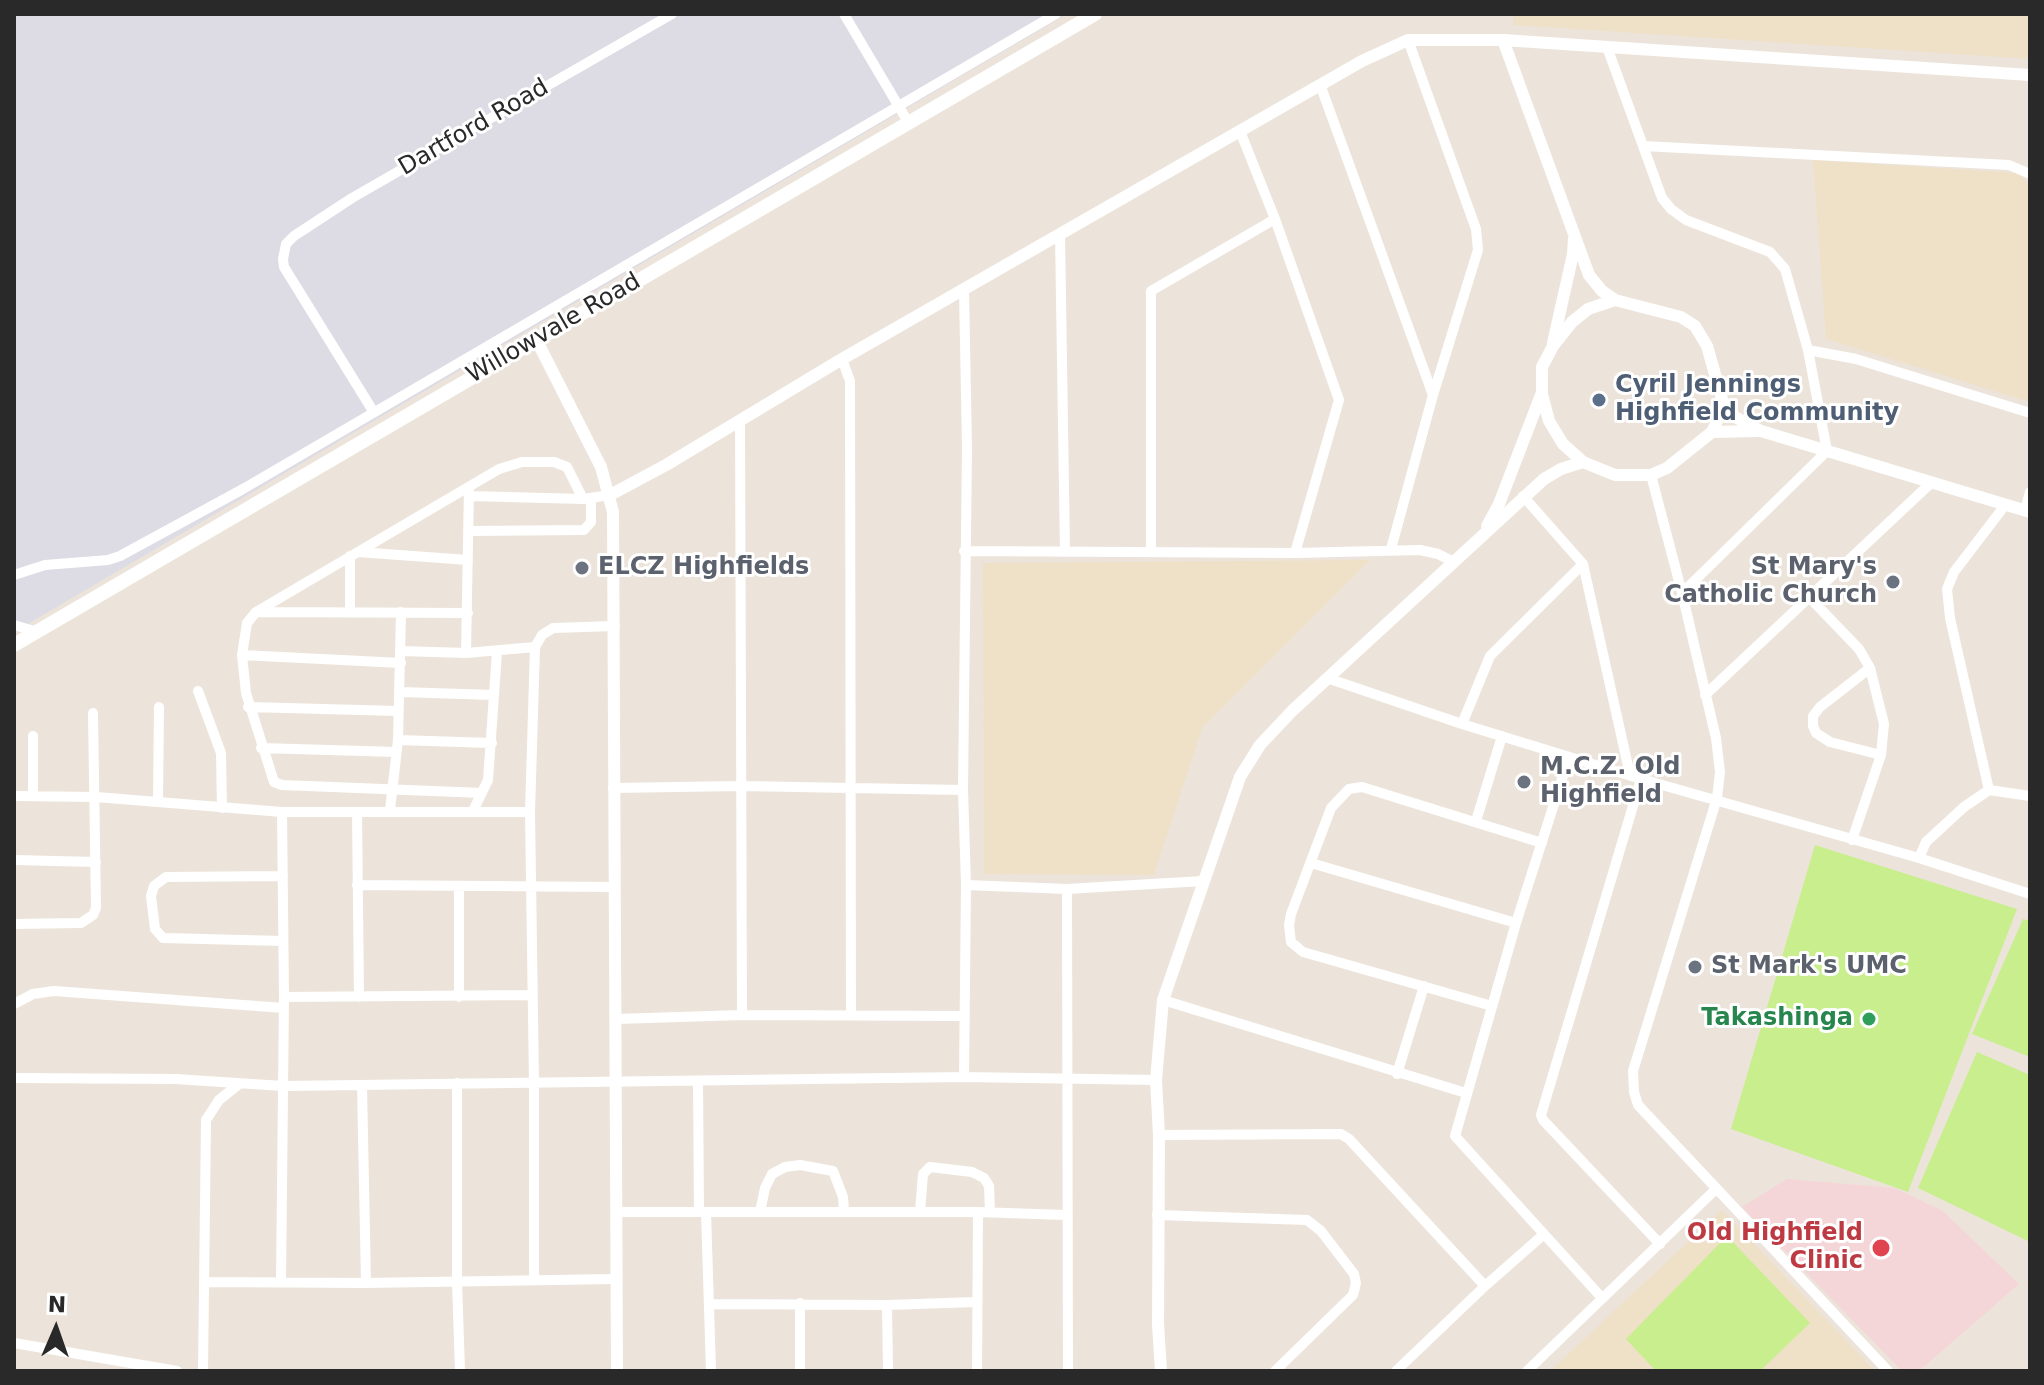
<!DOCTYPE html>
<html>
<head>
<meta charset="utf-8">
<style>
	body { margin:0 }
	#map { position:relative; width:2044px; height:1385px; overflow:hidden; background:#ece4da; font-family:"DejaVu Sans",sans-serif }
	canvas { display:block }
	.frame { position:absolute; inset:0; border:16px solid #292929; pointer-events:none }
	.north { position:absolute; left:16px; top:1289px; width:80px; height:80px; -webkit-text-stroke:6px #fff; paint-order:stroke; rotate:2deg; font-size:22px; font-weight:700; line-height:32px; text-align:center; color:#292929 }
	.north::after { content:''; display:block; margin:auto; width:28px; height:36px; background:#292929; clip-path:polygon(50% 0,100% 100%,50% 72%,0 100%) }
</style>
</head>
<body>
<div id="map">
<canvas width="2044" height="1385"></canvas>
<div class="frame"></div>
<div class="north">N</div>
</div>
<script>
const g = document.querySelector('canvas').getContext('2d');
g.lineJoin = 'round';
function fill(path, color) { g.fillStyle = color; g.fill(path, 'evenodd'); }
const poly = rows => new Path2D(rows.map(r => 'M' + r).join(''));
function stroke(path, color, width, dash) { g.strokeStyle = color; g.lineWidth = width; g.lineCap = dash ? 'butt' : 'round'; g.setLineDash(dash || []); g.stroke(path); }
function drawText(font, color, halo, rows, align = 'center') {
  g.font = font + ' "DejaVu Sans",sans-serif'; g.lineWidth = 6; g.setLineDash([]); g.textBaseline = 'middle'; g.strokeStyle = halo; g.fillStyle = color; for (const [text, x, y, turn = 0] of rows) {
    g.save(); g.translate(x, y); g.rotate((+turn || 0) * Math.PI / 180); g.textAlign = isNaN(turn) ? turn : align; if (halo) g.strokeText(text, 0, 0); g.fillText(text, 0, 0); g.restore();
  }
}
fill(poly([
	[14,14,1067,14,14,632]
]), '#dddbe4');
fill(poly([
	[1514,14,2030,14,2030,59,1513,25],
	[1813,160,2018,173,2030,185,2030,402,1826,339],
	[1370,560,1202,728,1154,875,984,874,983,563],
	[1722,1210,1875,1371,1550,1371]
]), '#efe1c8');
fill(poly([
	[1787,1179,1895,1188,1943,1211,2019,1284,1919,1371,1902,1371,1742,1207]
]), '#f4d6d8');
fill(poly([
	[1815,845,2017,909,1908,1192,1731,1129],
	[2023,919,2030,921,2030,1057,1972,1034],
	[1977,1052,2030,1075,2030,1242,1918,1188],
	[1727,1236,1810,1323,1760,1371,1656,1371,1626,1339]
]), '#c8ee8e');
stroke(poly([
	[844,14,908,122],
	[1607,47,1662,198,1671,209,1686,220,1770,252,1785,269,1808,350,1827,451,1682,593],
	[1321,87,1433,395],
	[1240,131,1275,219,1339,400,1295,553],
	[1643,146,2009,165,2030,174],
	[1060,234,1065,552],
	[964,291,967,448,963,790,966,885,964,1077],
	[1808,350,1856,359,2030,413],
	[842,359,850,381,851,1015],
	[373,411,284,267,283,259,286,244,294,236,352,198,672,14],
	[740,422,742,1015],
	[1651,475,1682,593,1716,738,1720,772,1717,798,1633,1071,1634,1092,1638,1105,1888,1371],
	[469,496,583,499,610,495],
	[1523,496,1583,564,1630,775],
	[2025,510,2030,492],
	[468,531,584,530,591,522,591,499],
	[1391,549,1433,395,1478,250,1476,229,1408,40],
	[964,551,1295,553,1420,550,1438,554,1452,561],
	[1151,551,1151,291,1275,219],
	[358,552,468,560],
	[350,556,350,612],
	[14,575,45,565,108,560,120,556,243,489,1056,14],
	[1809,597,1859,649,1870,668,1884,724,1881,755,1852,840],
	[258,612,468,613],
	[14,625,37,632],
	[401,651,466,653,535,647],
	[466,653,469,487],
	[242,655,401,663],
	[1870,668,1820,707,1813,716,1813,726,1816,733,1830,742,1881,755],
	[1327,678,1462,724,1641,779,1919,858,2030,894],
	[198,691,221,753,222,808],
	[400,692,494,695],
	[1705,695,1932,482],
	[248,707,398,711],
	[1462,724,1490,656,1583,564],
	[398,740,492,743],
	[261,748,396,752],
	[1569,757,1516,923,1455,1136,1602,1298],
	[1641,779,1541,1115,1543,1120,1660,1244],
	[613,788,741,786,963,790],
	[1989,790,1950,618,1947,589,1954,572,2006,504],
	[482,793,282,785,274,782,246,693,242,655,247,623,256,612,499,469,522,462,554,462,567,467,583,499],
	[14,796,96,797,282,812,530,812],
	[33,796,33,736],
	[158,802,159,707],
	[390,810,398,740,401,612],
	[473,811,488,780,497,652],
	[357,812,359,997],
	[1476,821,1502,736],
	[1919,858,1926,842,1964,807,1989,790,2030,796],
	[14,860,96,862],
	[1311,863,1516,923],
	[283,876,166,877,154,886,151,896,155,929,163,938,283,941],
	[357,885,615,887],
	[966,885,1067,889,1203,881],
	[459,887,459,997],
	[1067,889,1068,1371],
	[14,924,81,923,93,915,96,908,93,713],
	[284,997,531,995],
	[1163,1000,1466,1093],
	[14,1004,33,994,54,991,284,1008],
	[1492,1006,1303,952,1291,942,1289,925,1291,914,1331,808,1349,789,1362,787,1542,843],
	[616,1019,742,1015,964,1016],
	[1397,1074,1424,986],
	[14,1078,176,1079,283,1086,964,1077,1156,1080],
	[698,1081,699,1212],
	[457,1083,457,1282,460,1371],
	[362,1085,366,1283],
	[1159,1135,1341,1134,1349,1139,1485,1286],
	[616,1212,978,1212,1066,1215],
	[706,1212,711,1371],
	[760,1212,765,1188,772,1174,785,1167,800,1165,833,1171,843,1197,844,1211],
	[920,1212,923,1174,930,1167,972,1172,984,1178,989,1186,990,1212],
	[1157,1215,1307,1220,1321,1231,1354,1274,1356,1283,1353,1295,1275,1371],
	[534,1280,534,1083,530,812,535,647,542,635,553,628,615,626],
	[205,1282,366,1283,615,1279],
	[281,1282,284,997,282,812],
	[709,1304,887,1305,976,1302],
	[887,1305,888,1371],
	[14,1343,177,1371],
	[203,1371,206,1120,219,1100,239,1084],
	[800,1371,800,1303],
	[977,1371,978,1212],
	[1396,1371,1485,1286,1543,1235],
	[1527,1371,1716,1189]
]), '#fff', 10);
stroke(poly([
	[1503,40,1589,275,1602,291,1615,300],
	[536,339,601,467,613,512,617,1371],
	[1553,343,1573,254,1574,239],
	[1724,406,1735,417,1761,431,2030,512],
	[1712,432,1758,431],
	[610,495,666,465,842,359,1362,61,1408,40,1503,40,2030,75],
	[1487,526,1499,504,1541,395],
	[1161,1371,1158,1324,1159,1135,1156,1080,1163,1000,1240,777,1260,745,1292,711,1544,479,1561,469,1583,462,1615,475,1651,475,1667,468,1712,432,1724,406,1707,346,1695,326,1681,317,1615,300,1588,309,1572,322,1553,346,1542,367,1542,394,1549,421,1563,444,1583,462]
]), '#fff', 12);
stroke(poly([
	[14,645,1095,14]
]), '#fff', 14);
for (const [x, y, r, color] of [
	[1599,400,8,"#5c6f8a"],
	[582,568,8,"#6b7280"],
	[1893,582,8,"#6b7280"],
	[1524,782,8,"#6b7280"],
	[1695,967,8,"#6b7280"],
	[1869,1019,8,"#2e9e5b"],
	[1881,1248,10,"#e0444e"]
]) { const dot = new Path2D(); dot.arc(x, y, r, 0, 2 * Math.PI); g.fillStyle = color; g.fill(dot); stroke(dot, '#fff', 3); }
drawText('24px', '#292929', '#fff', [
	["Dartford Road",474,128,-30],
	["Willowvale Road",554,329,-30]
]);
drawText('bold 24px', '#4e5e75', '#fff', [
	["Cyril Jennings",1615,386],
	["Highfield Community",1615,414]
], 'left');
drawText('bold 24px', '#5b616d', '#fff', [
	["ELCZ Highfields",598,568],
	["St Mary's",1877,568,"right"],
	["Catholic Church",1877,596,"right"],
	["M.C.Z. Old",1540,768],
	["Highfield",1540,796],
	["St Mark's UMC",1711,967]
], 'left');
drawText('bold 24px', '#27864d', '#fff', [
	["Takashinga",1853,1019]
], 'right');
drawText('bold 24px', '#be3a42', '#fff', [
	["Old Highfield",1863,1234],
	["Clinic",1863,1262]
], 'right');
</script>
</body>
</html>
